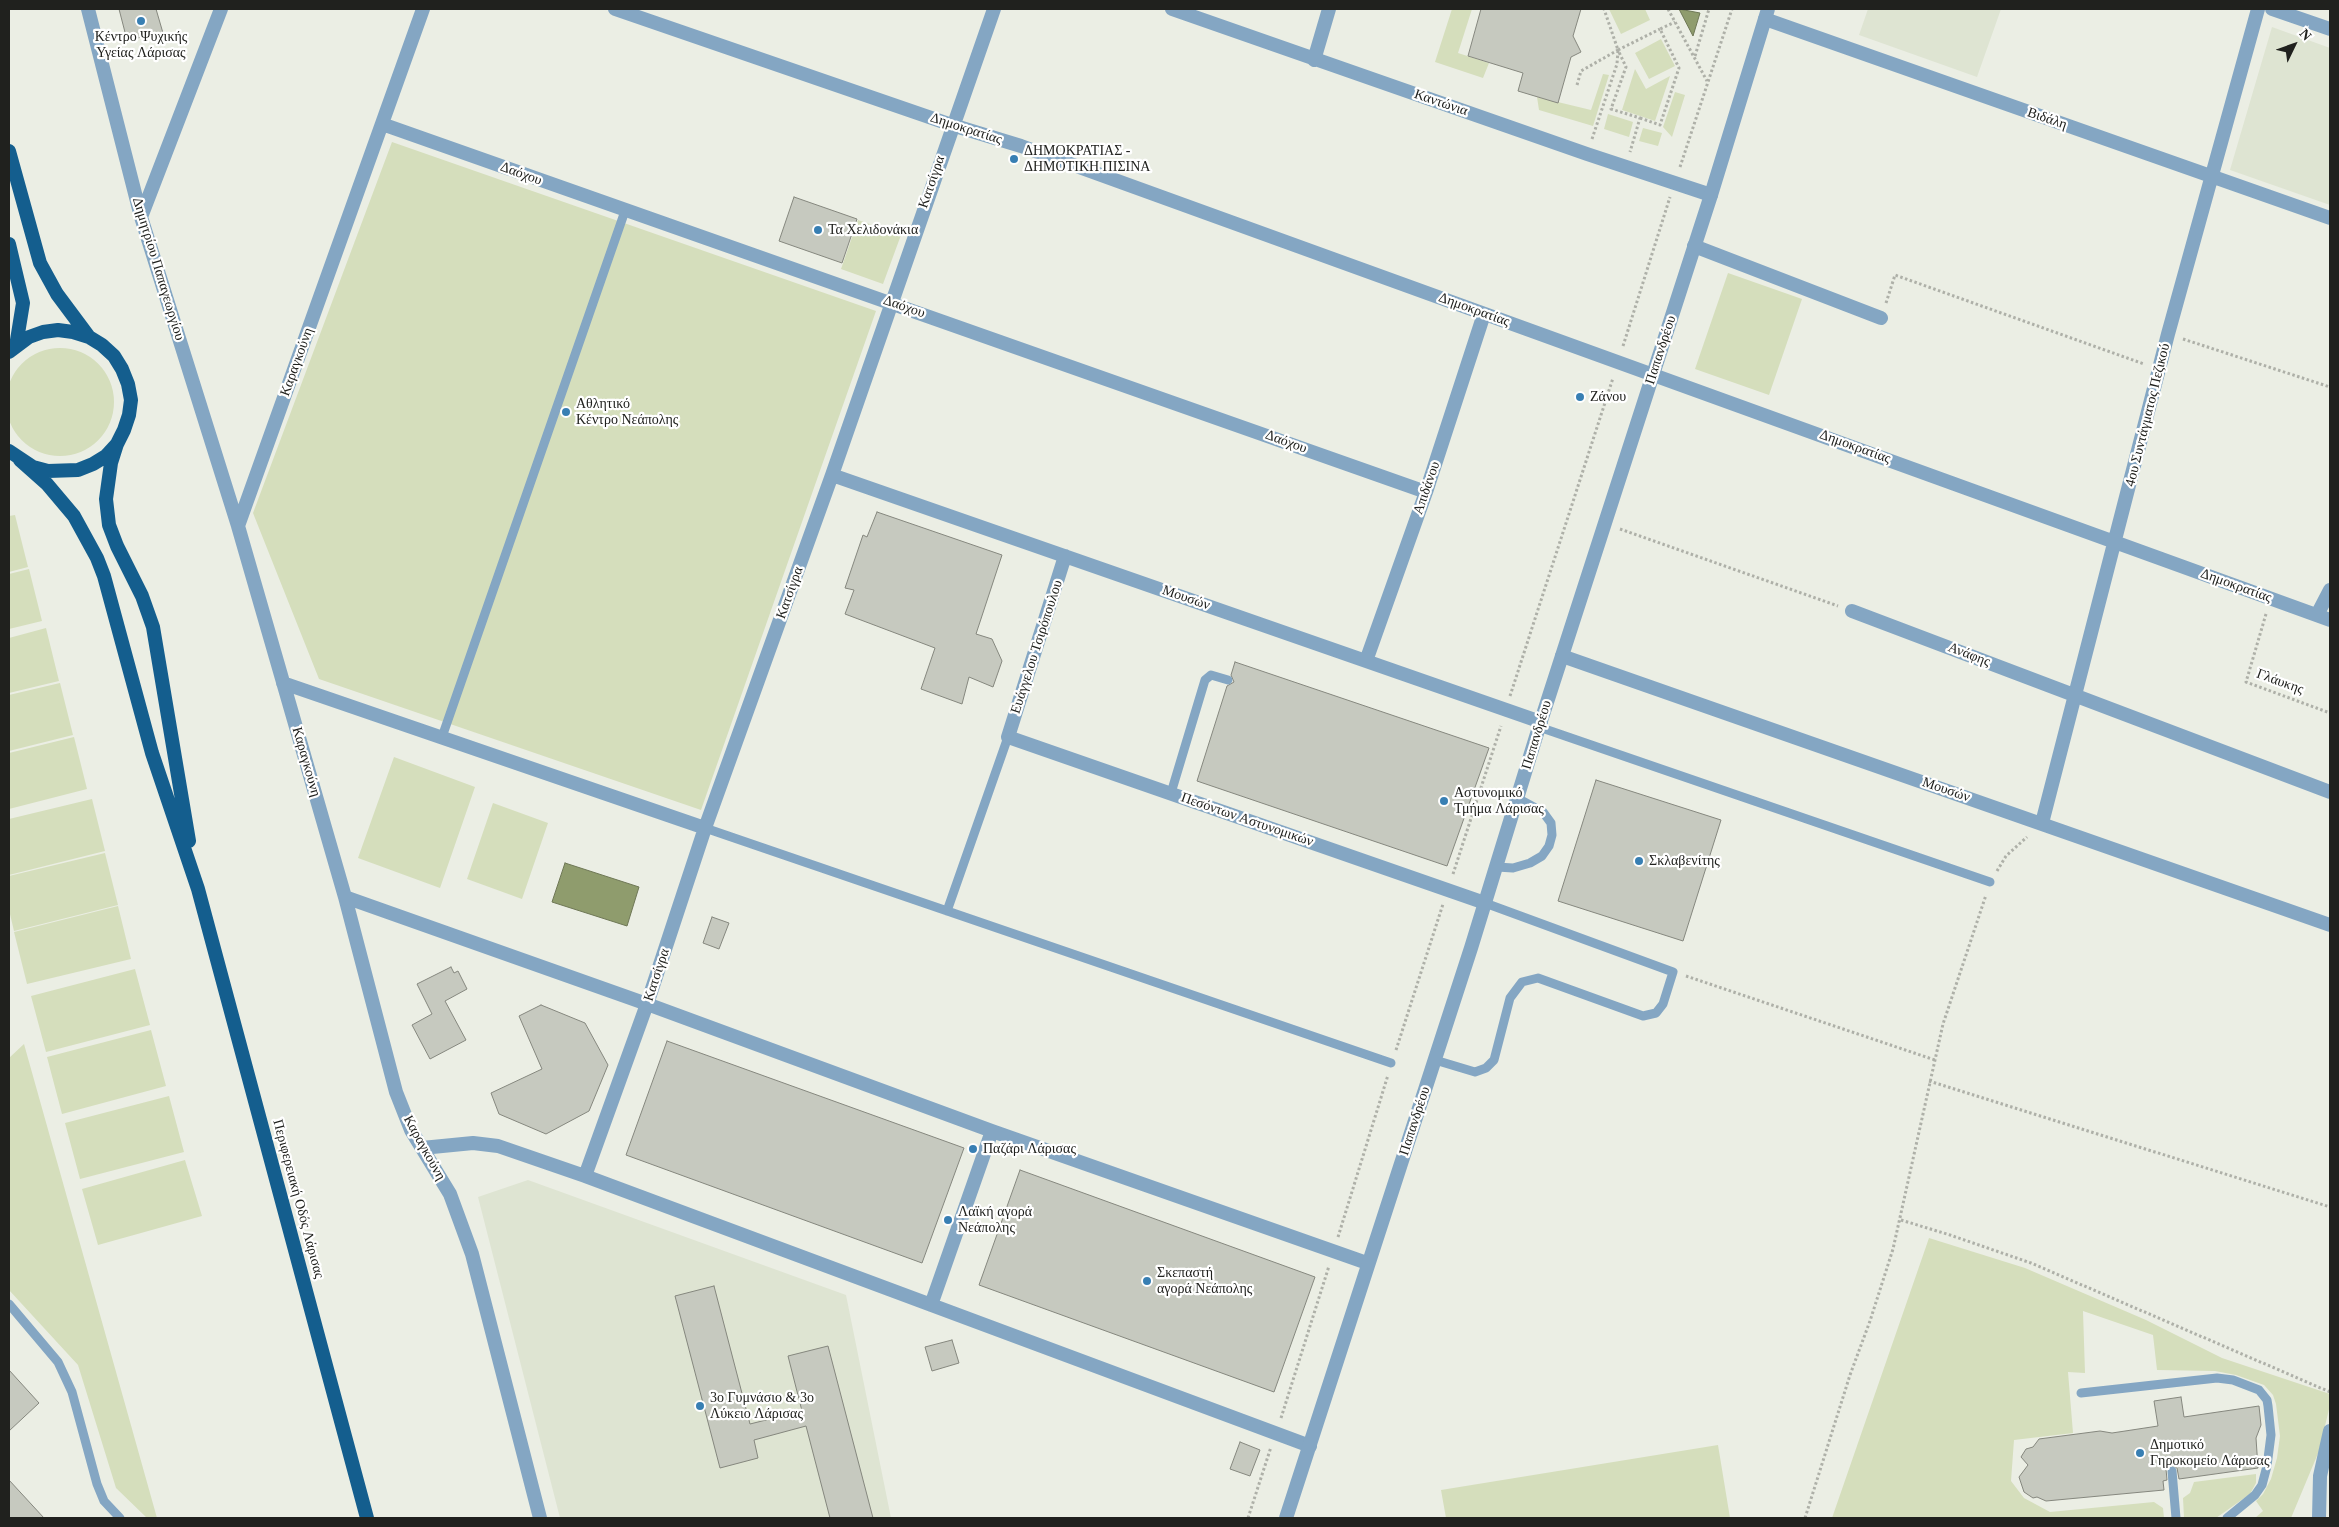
<!DOCTYPE html>
<html>
<head>
<meta charset="utf-8">
<style>
	body { margin:0 }
	#map { position:relative; width:2339px; height:1527px; overflow:hidden; background:#ebeee4; font-family:"Times New Roman",serif }
	canvas { display:block }
	.frame { position:absolute; inset:0; border:10px solid #20211e; pointer-events:none }
	.north { position:absolute; left:2269px; top:20px; width:50px; height:50px; -webkit-text-stroke:4px #fff; paint-order:stroke; rotate:48deg; font-size:14px; font-weight:700; line-height:20px; text-align:center; color:#20211e }
	.north::after { content:''; display:block; margin:auto; width:18px; height:22px; background:#20211e; clip-path:polygon(50% 0,100% 100%,50% 72%,0 100%) }
</style>
</head>
<body>
<div id="map">
<canvas width="2339" height="1527"></canvas>
<div class="frame"></div>
<div class="north">N</div>
</div>
<script>
const g = document.querySelector('canvas').getContext('2d');
g.lineJoin = 'round';
function fill(path, color) { g.fillStyle = color; g.fill(path, 'evenodd'); }
const poly = rows => new Path2D(rows.map(r => 'M' + r).join(''));
function stroke(path, color, width, dash) { g.strokeStyle = color; g.lineWidth = width; g.lineCap = dash ? 'butt' : 'round'; g.setLineDash(dash || []); g.stroke(path); }
function drawText(font, color, halo, rows, align = 'center') {
  g.font = font + ' "Times New Roman",serif'; g.lineWidth = 4.5; g.setLineDash([]); g.textBaseline = 'middle'; g.strokeStyle = halo; g.fillStyle = color; for (const [text, x, y, turn = 0] of rows) {
    g.save(); g.translate(x, y); g.rotate((+turn || 0) * Math.PI / 180); g.textAlign = isNaN(turn) ? turn : align; if (halo) g.strokeText(text, 0, 0); g.fillText(text, 0, 0); g.restore();
  }
}
fill(poly([
	[1868,9,2001,9,1977,77,1859,35],
	[2272,27,2330,48,2330,205,2230,170],
	[528,1180,846,1295,891,1518,560,1518,478,1197]
]), '#dee4d2');
fill(poly([
	[1452,9,1472,9,1458,53,1489,63,1483,78,1435,62],
	[1609,9,1645,9,1650,20,1621,34],
	[1661,39,1675,66,1649,79,1635,53],
	[1635,69,1646,89,1670,76,1655,121,1622,110],
	[1603,74,1609,75,1593,126,1539,110,1537,97,1591,110],
	[1675,92,1685,95,1672,137,1663,127],
	[1608,114,1633,122,1629,137,1604,129],
	[1643,128,1662,133,1658,146,1639,141],
	[392,142,876,311,701,810,319,679,253,513],
	[858,220,901,235,883,284,841,269],
	[1728,273,1802,299,1769,395,1695,369],
	'6 402a54 54 0 1 1 108 0a54 54 0 1 1-108 0Z',
	[15,515,28,567,9,572,9,516],
	[29,569,42,621,9,629,9,574],
	[46,628,59,681,9,693,9,638],
	[60,683,73,735,9,751,9,695],
	[74,737,87,789,9,809,9,753],
	[394,757,475,787,440,888,358,858],
	[92,799,105,851,9,875,9,819],
	[493,803,548,823,522,899,467,879],
	[105,853,118,905,14,931,9,910,9,876],
	[118,906,131,959,27,984,14,932],
	[135,969,150,1025,46,1052,31,996],
	[151,1030,166,1086,62,1114,47,1057],
	[24,1044,157,1518,147,1518,116,1488,78,1365,9,1290,9,1058],
	[169,1096,184,1152,80,1179,65,1123],
	[185,1160,202,1216,98,1245,82,1189],
	[1929,1238,2025,1268,2146,1320,2222,1358,2330,1394,2330,1405,2319,1451,2291,1518,2255,1518,2263,1511,2256,1501,2263,1494,2271,1479,2277,1458,2280,1436,2276,1404,2273,1395,2264,1385,2236,1375,2215,1371,2157,1370,2153,1335,2083,1311,2085,1373,2068,1372,2073,1433,2014,1440,2011,1481,2024,1498,2050,1512,2154,1502,2163,1508,2164,1518,1832,1518],
	[1718,1445,1730,1518,1446,1518,1441,1490],
	[2256,1474,2256,1483,2250,1494,2216,1518,2184,1518,2183,1498,2190,1493,2194,1482]
]), '#d5debc');
const water = poly([
	[1679,9,1700,13,1693,36,1679,9],
	[565,863,639,887,627,926,552,902,565,863]
]);
fill(water, '#8f9c6d');
stroke(water, '#6e7755', 1);
const building = poly([
	[119,9,156,9,163,33,127,40,119,9],
	[1481,9,1581,9,1573,36,1581,52,1571,57,1558,103,1518,91,1523,73,1468,56,1481,9],
	[794,197,857,219,842,263,779,241,794,197],
	[877,512,1002,555,976,634,992,639,1002,661,993,687,969,677,962,704,921,689,935,648,845,614,854,590,845,588,863,535,867,537,877,512],
	[1235,662,1489,748,1447,866,1197,781,1227,686,1234,682,1231,675,1235,662],
	[1596,780,1721,820,1683,941,1558,901,1596,780],
	[712,917,729,923,719,949,703,943,712,917],
	[451,967,454,973,458,971,467,989,445,1001,466,1040,430,1059,412,1025,432,1014,417,984,451,967],
	[541,1005,585,1023,608,1065,589,1111,546,1134,499,1114,491,1093,542,1069,519,1016,541,1005],
	[667,1041,964,1148,922,1263,626,1155,667,1041],
	[1020,1170,1315,1277,1274,1392,979,1285,1020,1170],
	[714,1286,750,1424,802,1411,788,1356,828,1346,873,1518,830,1518,806,1426,754,1440,758,1458,720,1468,675,1296,714,1286],
	[952,1340,959,1363,932,1371,925,1347,952,1340],
	[9,1370,39,1403,9,1431,9,1370],
	[2181,1397,2184,1417,2259,1406,2261,1425,2256,1438,2258,1468,2179,1479,2177,1468,2171,1465,2166,1469,2167,1480,2163,1481,2164,1490,2046,1501,2037,1497,2033,1498,2024,1492,2019,1477,2028,1465,2021,1457,2026,1449,2033,1447,2039,1439,2100,1431,2112,1433,2158,1426,2154,1401,2181,1397],
	[1240,1442,1260,1450,1250,1476,1230,1469,1240,1442],
	[9,1480,44,1518,9,1518,9,1480]
]);
fill(building, '#c6c9bf');
stroke(building, '#85877e', 1);
stroke(poly([
	[1668,9,1707,81],
	[1618,50,1660,29],
	[1695,56,1709,9],
	[1577,85,1581,71,1618,50,1626,67,1611,109,1640,118,1630,152],
	[1640,118,1660,125,1679,68,1660,29,1675,22],
	[1592,139,1617,64,1618,50,1604,9],
	[1680,167,1732,9],
	[1886,303,1895,275,2144,364],
	[2183,339,2330,387],
	[1623,346,1670,197],
	[1620,529,1838,606],
	[2266,614,2246,682,2330,713],
	[1510,696,1613,378],
	[1997,871,2006,856,2027,837],
	[1453,874,1501,726],
	[1686,976,1935,1060],
	[1396,1050,1443,904],
	[1929,1081,2330,1207],
	[1901,1220,1950,1235,2031,1263,2330,1392],
	[1338,1237,1388,1075],
	[1281,1418,1329,1266],
	[1248,1518,1271,1447],
	[1805,1518,1850,1375,1870,1321,1893,1249,1943,1024,1986,895]
]), '#aeb0a8', 3, [2.5, 2.5]);
stroke(poly([
	[1539,727,1990,882],
	[442,737,625,211],
	[1171,793,1205,680,1211,675,1228,680],
	[705,828,1391,1063],
	[1497,867,1513,868,1530,863,1542,856,1549,846,1552,835,1551,823,1543,812,1517,798],
	[947,911,1008,737],
	[1435,1060,1475,1072,1486,1068,1494,1060,1510,998,1522,982,1538,978,1643,1016,1656,1013,1663,1004,1673,972,1485,903],
	[9,1304,58,1362,72,1392,97,1484,104,1501,120,1518],
	[2081,1393,2217,1378,2233,1380,2259,1390,2267,1400,2268,1406,2271,1435,2267,1466,2262,1485,2255,1495,2227,1518],
	[2172,1471,2176,1518]
]), '#84a6c3', 9);
stroke(poly([
	[88,9,141,217,238,526,345,897,396,1092,411,1130,450,1194,472,1254,540,1518],
	[615,9,952,125,1021,146,2330,620],
	[1172,9,1587,154,1711,195],
	[1765,19,2330,218],
	[1314,60,1329,9],
	[382,124,1426,492],
	[141,217,221,9],
	[1694,246,1881,318],
	[832,475,1541,722],
	[238,526,423,9],
	[1065,556,1008,737,1485,903],
	[1852,611,2330,792],
	[2317,615,2330,590],
	[1562,656,2330,925],
	[1366,661,1426,492,1484,314],
	[283,683,705,828],
	[2042,823,2168,334,2258,9],
	[345,897,647,1004,992,1131,1367,1263],
	[422,1148,473,1143,498,1146,585,1176,1310,1446],
	[585,1176,647,1004,705,828,832,475,994,9],
	[931,1305,992,1131]
]), '#84a6c3', 14);
stroke(poly([
	[2272,9,2330,29],
	[1286,1518,1471,948,1539,727,1711,195,1768,9],
	[2319,1518,2320,1476,2330,1431]
]), '#84a6c3', 14);
stroke(poly([
	[9,151,40,263,57,294,89,337],
	[9,244,23,303,16,346],
	[9,352,29,337,43,332,58,330,73,332,89,337,102,345,114,356,122,369,128,384,131,400,129,415,124,430,117,444,106,456,93,464,78,470,48,471,33,467,9,451],
	[117,444,111,463,106,499,109,525,117,546,142,596,153,627,189,841],
	[20,460,47,484,74,516,97,558,104,576,152,753,198,889,367,1518]
]), '#145e8e', 14);
for (const [x, y, r, color] of [
	[141,21,5,"#387fb3"],
	[1014,159,5,"#387fb3"],
	[818,230,5,"#387fb3"],
	[1580,397,5,"#387fb3"],
	[566,412,5,"#387fb3"],
	[1444,801,5,"#387fb3"],
	[1639,861,5,"#387fb3"],
	[973,1149,5,"#387fb3"],
	[948,1220,5,"#387fb3"],
	[1147,1281,5,"#387fb3"],
	[700,1406,5,"#387fb3"],
	[2140,1453,5,"#387fb3"]
]) { const dot = new Path2D(); dot.arc(x, y, r, 0, 2 * Math.PI); g.fillStyle = color; g.fill(dot); stroke(dot, '#fff', 2); }
drawText('14px', '#20211e', '#fff', [
	["Κέντρο Ψυχικής",141,37,"center"],
	["Υγείας Λάρισας",141,53,"center"],
	["ΔΗΜΟΚΡΑΤΙΑΣ -",1024,151],
	["ΔΗΜΟΤΙΚΗ ΠΙΣΙΝΑ",1024,167],
	["Τα Χελιδονάκια",828,230],
	["Ζάνου",1590,397],
	["Αθλητικό",576,404],
	["Κέντρο Νεάπολης",576,420],
	["Αστυνομικό",1454,793],
	["Τμήμα Λάρισας",1454,809],
	["Σκλαβενίτης",1649,861],
	["Παζάρι Λάρισας",983,1149],
	["Λαϊκή αγορά",958,1212],
	["Νεάπολης",958,1228],
	["Σκεπαστή",1157,1273],
	["αγορά Νεάπολης",1157,1289],
	["3ο Γυμνάσιο & 3ο",710,1398],
	["Λύκειο Λάρισας",710,1414],
	["Δημοτικό",2150,1445],
	["Γηροκομείο Λάρισας",2150,1461]
], 'left');
drawText('14px', '#20211e', '#fff', [
	["Καντώνια",1441,103,19],
	["Βιδάλη",2047,119,19],
	["Δημοκρατίας",966,129,18],
	["Δαόχου",521,174,20],
	["Κατσίγρα",932,182,-71],
	["Δημητρίου Παπαγεωργίου",158,269,73],
	["Δαόχου",904,307,19],
	["Δημοκρατίας",1474,310,20],
	["Παπανδρέου",1661,350,-72],
	["Καραγκούνη",297,362,-70],
	["4ου Συντάγματος Πεζικού",2148,415,-76],
	["Δαόχου",1286,442,20],
	["Δημοκρατίας",1855,447,20],
	["Απιδάνου",1427,488,-71],
	["Δημοκρατίας",2236,586,20],
	["Κατσίγρα",790,593,-70],
	["Μουσών",1186,598,19],
	["Ευάγγελου Τσιρόπουλου",1037,647,-72],
	["Ανάφης",1969,655,21],
	["Γλάυκης",2280,682,20],
	["Παπανδρέου",1537,735,-73],
	["Καραγκούνη",306,762,74],
	["Μουσών",1946,790,19],
	["Πεσόντων Αστυνομικών",1247,820,19],
	["Κατσίγρα",657,975,-72],
	["Παπανδρέου",1415,1121,-72],
	["Καραγκούνη",424,1148,61],
	["Περιφερειακή Οδός Λάρισας",298,1199,75]
]);
</script>
</body>
</html>
